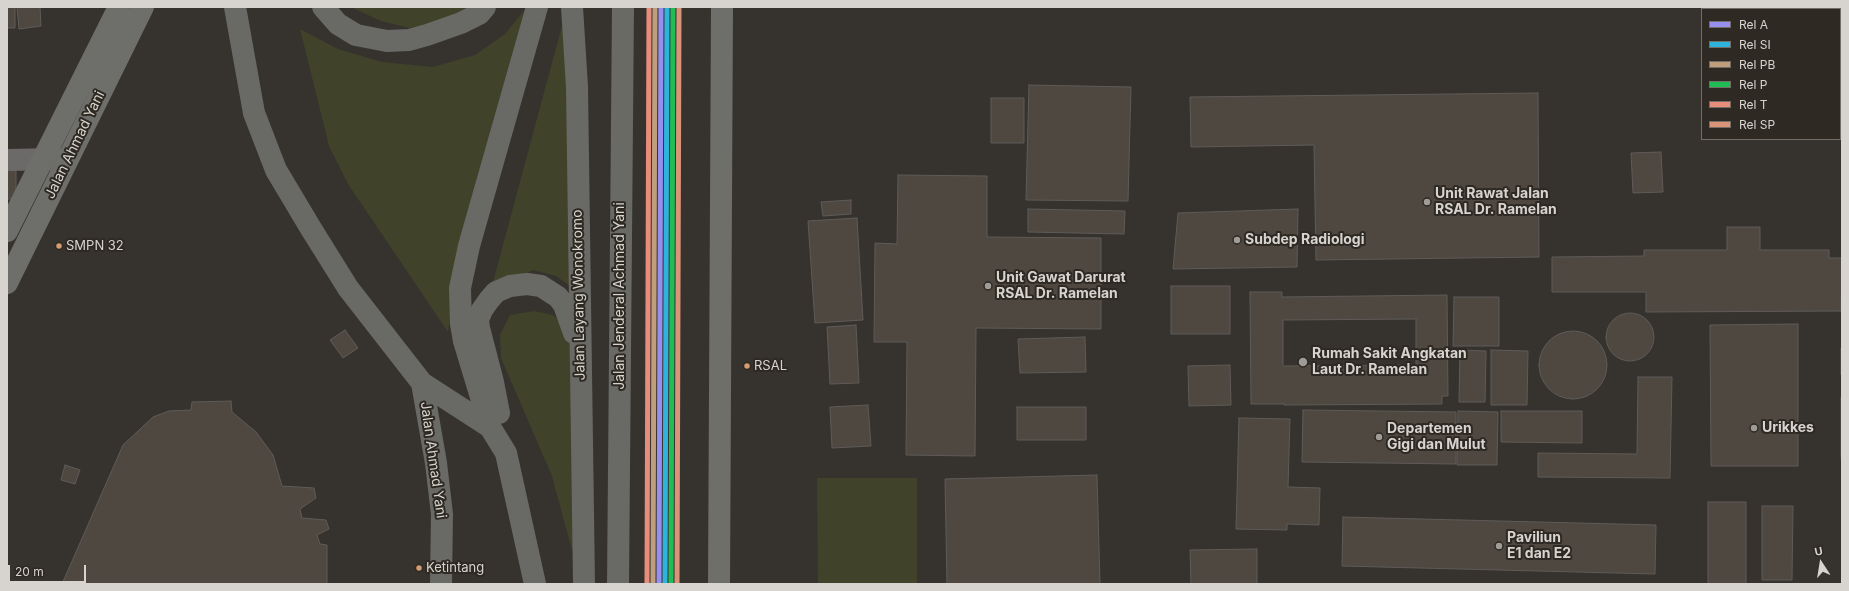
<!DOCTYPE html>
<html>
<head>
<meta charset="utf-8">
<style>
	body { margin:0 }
	#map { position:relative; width:1849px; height:591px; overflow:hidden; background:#36332f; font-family:Inter,sans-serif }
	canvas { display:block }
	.frame { position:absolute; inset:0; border:8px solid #d7d4cf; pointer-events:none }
	.legend { position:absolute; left:1701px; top:8px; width:140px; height:132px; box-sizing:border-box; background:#2e2922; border:1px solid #726d67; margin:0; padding:5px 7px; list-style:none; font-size:12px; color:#d7d4cf }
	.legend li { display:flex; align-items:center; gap:8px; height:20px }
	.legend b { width:20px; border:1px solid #726d67 }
	.north { position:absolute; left:1801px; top:543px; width:40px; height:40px; -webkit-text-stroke:3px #2e2922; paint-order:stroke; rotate:348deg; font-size:11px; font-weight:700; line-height:16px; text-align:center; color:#d7d4cf }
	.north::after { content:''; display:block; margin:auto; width:14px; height:18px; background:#d7d4cf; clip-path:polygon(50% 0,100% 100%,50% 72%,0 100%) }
	.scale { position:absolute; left:8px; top:565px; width:78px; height:18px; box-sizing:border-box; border:2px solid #d7d4cf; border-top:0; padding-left:5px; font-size:12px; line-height:14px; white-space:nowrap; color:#d7d4cf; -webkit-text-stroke:3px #2e2922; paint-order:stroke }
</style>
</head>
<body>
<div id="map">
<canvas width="1849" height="591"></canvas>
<div class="frame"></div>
<ul class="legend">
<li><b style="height:5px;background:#968fef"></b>Rel A</li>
<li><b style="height:5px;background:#2eb3dc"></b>Rel SI</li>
<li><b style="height:5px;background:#c09e7b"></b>Rel PB</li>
<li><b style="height:5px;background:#20bc56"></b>Rel P</li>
<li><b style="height:5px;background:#e88d7c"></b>Rel T</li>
<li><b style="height:5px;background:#d99479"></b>Rel SP</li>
</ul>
<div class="north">U</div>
<div class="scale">20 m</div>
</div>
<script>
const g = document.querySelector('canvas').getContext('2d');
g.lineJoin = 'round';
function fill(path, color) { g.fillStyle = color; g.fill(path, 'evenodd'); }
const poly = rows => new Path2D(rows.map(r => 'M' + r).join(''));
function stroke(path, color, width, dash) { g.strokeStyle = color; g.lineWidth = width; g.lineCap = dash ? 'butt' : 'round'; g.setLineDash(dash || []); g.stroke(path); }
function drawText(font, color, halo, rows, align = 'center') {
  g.font = font + ' Inter,sans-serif'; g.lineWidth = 4; g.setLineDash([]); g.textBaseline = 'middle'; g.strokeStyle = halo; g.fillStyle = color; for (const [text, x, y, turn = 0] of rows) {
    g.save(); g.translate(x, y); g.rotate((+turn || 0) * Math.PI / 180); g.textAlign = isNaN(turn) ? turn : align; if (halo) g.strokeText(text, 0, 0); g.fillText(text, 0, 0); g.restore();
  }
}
fill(poly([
	[351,7,478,7,444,26,409,28,381,21],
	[527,7,459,268,448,332,348,184,329,146,300,29,338,49,382,62,433,67,475,55,505,34],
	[567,7,580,293,556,276,533,270,511,281,489,297],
	[534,311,553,315,573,332,575,552,572,550,552,476,501,358,500,335,510,315],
	[817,478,917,478,917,584,818,584]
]), '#40422a');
const building = poly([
	[7,7,15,7,15,28,7,28,7,7],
	[17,7,40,7,41,26,19,29,17,7],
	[1029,85,1131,87,1128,201,1026,200,1029,85],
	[1538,93,1539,257,1316,260,1314,145,1191,147,1190,97,1538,93],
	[991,98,1024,98,1024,143,991,143,991,98],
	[1661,152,1663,192,1633,193,1631,153,1661,152],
	[7,169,16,169,16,199,7,199,7,169],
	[898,175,987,176,987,237,1101,238,1101,329,976,328,975,456,906,455,907,342,874,342,875,243,897,244,898,175],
	[851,200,851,214,823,216,821,202,851,200],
	[1028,209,1125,211,1124,234,1028,232,1028,209],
	[1298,209,1297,267,1173,269,1178,213,1298,209],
	[857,218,863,320,815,323,808,221,857,218],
	[1727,227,1760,227,1760,250,1829,250,1829,258,1842,258,1841,311,1646,312,1646,292,1552,292,1552,257,1644,256,1644,250,1727,250,1727,227],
	[1171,286,1230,286,1230,334,1171,334,1171,286],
	[1250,292,1282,292,1282,297,1447,295,1448,396,1442,396,1442,404,1284,405,1284,404,1251,404,1250,292],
	[1416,319,1416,365,1283,366,1283,320,1416,319],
	[1454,297,1499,297,1499,346,1453,346,1454,297],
	'1606 337a24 24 0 1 1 48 0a24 24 0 1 1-48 0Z',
	[1798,324,1798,466,1711,466,1710,325,1798,324],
	[856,325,859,383,830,384,827,327,856,325],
	[345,330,358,348,343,358,330,340,345,330],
	'1539 365a34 34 0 1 1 68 0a34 34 0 1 1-68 0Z',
	[1085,337,1086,372,1020,373,1018,339,1085,337],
	[1841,349,1842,349,1842,375,1841,375,1841,349],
	[1460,350,1486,351,1485,402,1459,402,1460,350],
	[1491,350,1528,351,1527,405,1491,405,1491,350],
	[1230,365,1231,405,1189,406,1188,366,1230,365],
	[1638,377,1672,377,1670,478,1538,477,1538,453,1637,454,1638,377],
	[1841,398,1842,398,1842,469,1841,455,1841,398],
	[231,401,232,412,256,432,273,455,282,486,314,488,316,498,300,509,302,518,326,520,329,529,317,535,320,544,327,545,327,584,62,584,123,445,153,417,169,411,191,410,192,402,231,401],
	[868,405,871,446,832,448,830,407,868,405],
	[1017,407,1086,407,1086,440,1017,440,1017,407],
	[1303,410,1456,412,1456,464,1302,462,1303,410],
	[1458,411,1498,412,1497,465,1457,465,1458,411],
	[1501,411,1582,411,1582,443,1501,442,1501,411],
	[1239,418,1290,419,1288,487,1320,488,1319,525,1287,524,1287,530,1236,529,1239,418],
	[65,465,80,470,75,484,61,480,65,465],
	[1097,475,1100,584,947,584,945,479,1097,475],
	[1708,502,1746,502,1746,584,1708,584,1708,502],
	[1762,506,1793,506,1792,580,1762,580,1762,506],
	[1343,517,1656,525,1655,574,1342,566,1343,517],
	[1257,549,1257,584,1191,584,1190,550,1257,549]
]);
fill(building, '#4f4840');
stroke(building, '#5e5b58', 1);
stroke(poly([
	[7,160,59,159]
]), '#6c6a69', 22);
stroke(poly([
	[7,231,119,7],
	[7,283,143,7],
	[719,584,722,7]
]), '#6e6e6a', 22);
stroke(poly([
	[235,7,254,113,276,170,310,227,348,288,422,383,490,427],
	[323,7,338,24,356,35,387,41,409,40,427,35,461,23,479,14,485,7],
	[572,7,577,87,584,584],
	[422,383,436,463,442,514,441,584],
	[499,413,493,382,479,328,478,320,482,310,489,300,496,292,510,286,527,284,541,286,558,297,564,305,574,333],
	[535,584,506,453,490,427,464,341,461,324,460,288,469,246,537,7],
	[618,584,623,7]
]), '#696965', 22);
stroke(poly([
	[659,584,661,7]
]), '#968fef', 5);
stroke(poly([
	[665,584,667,7]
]), '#2eb3dc', 5);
stroke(poly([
	[653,584,655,7]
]), '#c09e7b', 5);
stroke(poly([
	[671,584,673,7]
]), '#20bc56', 5);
stroke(poly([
	[647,584,649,7]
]), '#e88d7c', 5);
stroke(poly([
	[677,584,679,7]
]), '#d99479', 5);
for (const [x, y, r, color] of [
	[1427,202,4,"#9f9c97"],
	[1237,240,4,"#9f9c97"],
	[59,246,3.5,"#d39c74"],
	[988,286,4,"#9f9c97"],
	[1303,362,5,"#9f9c97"],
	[747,366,3.5,"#d39c74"],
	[1754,428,4,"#9f9c97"],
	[1379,437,4,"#9f9c97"],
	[1499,546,4,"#9f9c97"],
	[419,568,3.5,"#d39c74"]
]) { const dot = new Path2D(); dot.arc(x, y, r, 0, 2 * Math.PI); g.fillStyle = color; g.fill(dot); stroke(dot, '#2e2922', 1.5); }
drawText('13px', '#d7d4cf', '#2e2922', [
	["SMPN 32",66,246],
	["RSAL",754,366],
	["Ketintang",426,568]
], 'left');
drawText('14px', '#d7d4cf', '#2e2922', [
	["Jalan Ahmad Yani",75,145,-64],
	["Jalan Layang Wonokromo",579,295,-91],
	["Jalan Jenderal Achmad Yani",620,296,-90],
	["Jalan Ahmad Yani",433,460,82]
]);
drawText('bold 14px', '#d7d4cf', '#2e2922', [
	["Unit Rawat Jalan",1435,194],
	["RSAL Dr. Ramelan",1435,210],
	["Subdep Radiologi",1245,240],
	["Unit Gawat Darurat",996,278],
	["RSAL Dr. Ramelan",996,294],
	["Rumah Sakit Angkatan",1312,354],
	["Laut Dr. Ramelan",1312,370],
	["Urikkes",1762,428],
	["Departemen",1387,429],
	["Gigi dan Mulut",1387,445],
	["Paviliun",1507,538],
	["E1 dan E2",1507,554]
], 'left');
</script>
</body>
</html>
